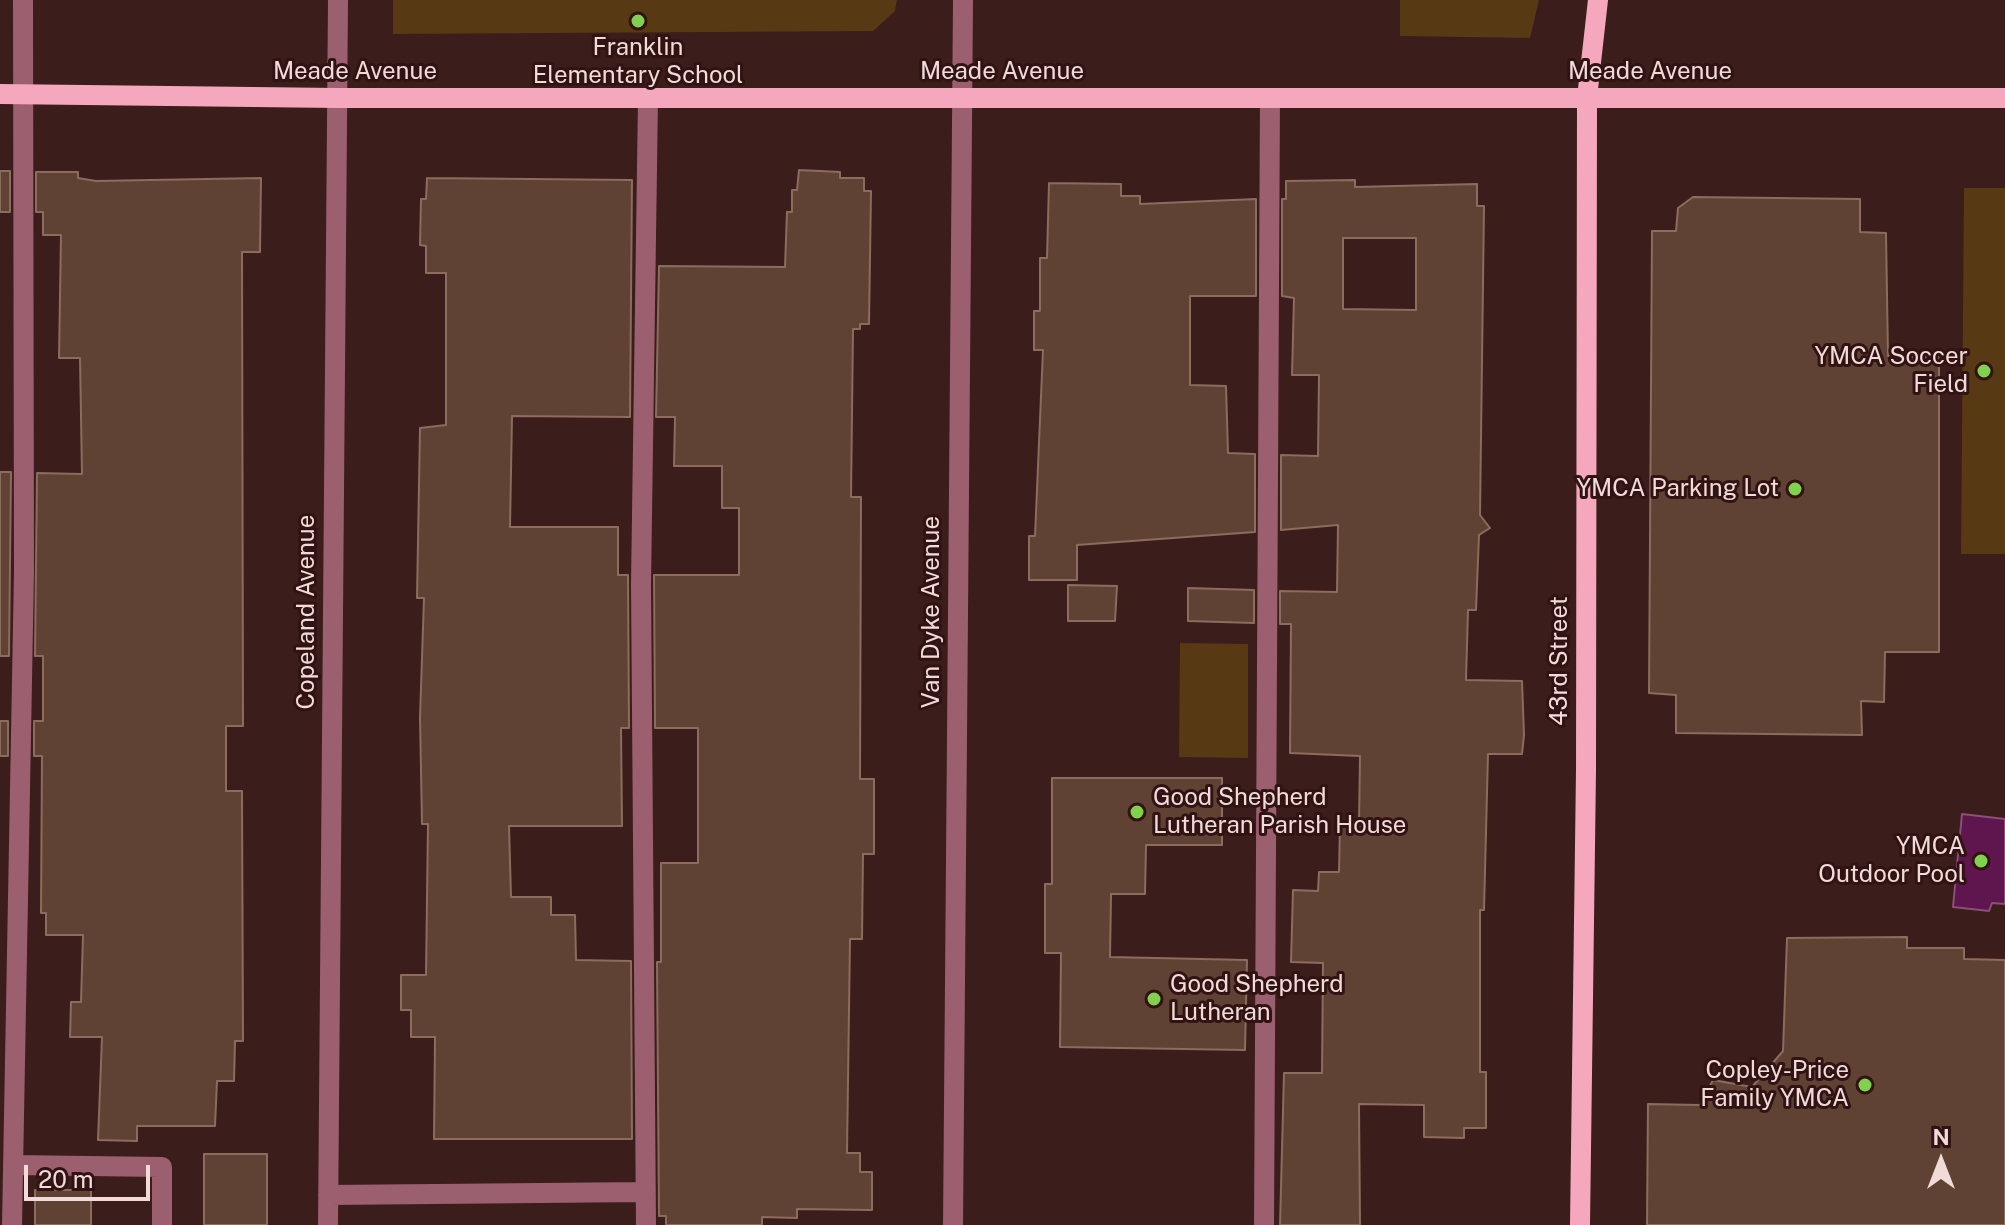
<!DOCTYPE html>
<html>
<head>
<meta charset="utf-8">
<style>
	body { margin:0 }
	#map { position:relative; width:2005px; height:1225px; overflow:hidden; background:#3b1d1b; font-family:"Public Sans",sans-serif }
	canvas { display:block }
	.north { position:absolute; left:1901px; top:1121px; width:80px; height:80px; -webkit-text-stroke:6px #301312; paint-order:stroke; rotate:0deg; font-size:22px; font-weight:700; line-height:32px; text-align:center; color:#f0dbd9 }
	.north::after { content:''; display:block; margin:auto; width:28px; height:36px; background:#f0dbd9; clip-path:polygon(50% 0,100% 100%,50% 72%,0 100%) }
	.scale { position:absolute; left:24px; top:1165px; width:126px; height:36px; box-sizing:border-box; border:4px solid #f0dbd9; border-top:0; padding-left:10px; font-size:24px; line-height:28px; white-space:nowrap; color:#f0dbd9; -webkit-text-stroke:6px #301312; paint-order:stroke }
</style>
</head>
<body>
<div id="map">
<canvas width="2005" height="1225"></canvas>
<div class="north">N</div>
<div class="scale">20 m</div>
</div>
<script>
const g = document.querySelector('canvas').getContext('2d');
g.lineJoin = 'round';
function fill(path, color) { g.fillStyle = color; g.fill(path, 'evenodd'); }
const poly = rows => new Path2D(rows.map(r => 'M' + r).join(''));
function stroke(path, color, width, dash) { g.strokeStyle = color; g.lineWidth = width; g.lineCap = dash ? 'butt' : 'round'; g.setLineDash(dash || []); g.stroke(path); }
function drawText(font, color, halo, rows, align = 'center') {
  g.font = font + ' "Public Sans",sans-serif'; g.lineWidth = 6; g.setLineDash([]); g.textBaseline = 'middle'; g.strokeStyle = halo; g.fillStyle = color; for (const [text, x, y, turn = 0] of rows) {
    g.save(); g.translate(x, y); g.rotate((+turn || 0) * Math.PI / 180); g.textAlign = isNaN(turn) ? turn : align; if (halo) g.strokeText(text, 0, 0); g.fillText(text, 0, 0); g.restore();
  }
}
fill(poly([
	[393,0,897,0,895,11,873,31,393,34],
	[1400,0,1539,0,1530,38,1400,36],
	[1964,188,2005,188,2005,554,1961,554],
	[1180,643,1248,644,1248,758,1179,757]
]), '#573913');
const water = poly([
	[1962,814,2005,819,2005,904,1992,903,1989,911,1953,907,1962,814]
]);
fill(water, '#5f154d');
stroke(water, '#8a5077', 2);
const building = poly([
	[799,170,840,172,840,178,864,178,864,191,871,191,869,324,860,324,860,329,853,329,851,497,861,497,860,779,874,779,874,854,863,854,862,939,850,939,847,1153,860,1153,860,1172,872,1172,872,1210,797,1209,797,1218,762,1217,762,1225,666,1225,666,1216,659,1216,657,962,661,962,661,863,698,863,698,728,655,728,654,575,739,575,739,508,722,508,722,466,674,466,675,417,656,417,659,266,785,267,787,212,792,212,792,190,797,190,799,170],
	[0,171,10,171,10,212,0,212,0,171],
	[36,172,78,172,78,178,96,181,261,178,260,252,242,252,243,726,226,726,226,791,242,791,243,1041,235,1041,234,1081,217,1081,215,1126,137,1126,137,1141,98,1140,102,1037,70,1037,71,1002,81,1002,83,935,46,935,46,913,41,913,42,756,34,756,34,721,43,721,43,656,35,656,37,473,82,474,80,358,59,358,61,235,43,235,43,212,36,212,36,172],
	[427,178,632,180,630,417,512,416,510,527,618,527,618,575,628,575,629,728,621,728,622,826,509,826,511,897,551,897,551,915,575,915,576,960,631,961,632,1139,434,1139,435,1037,411,1037,411,1010,401,1010,401,975,426,975,428,824,422,824,420,717,424,598,417,598,420,428,446,425,446,273,426,273,426,246,420,245,421,199,426,199,427,178],
	[1355,180,1355,187,1477,184,1477,206,1484,206,1480,515,1490,528,1479,535,1476,610,1468,610,1466,680,1522,681,1524,735,1522,754,1488,754,1484,910,1480,910,1480,1072,1486,1072,1486,1128,1464,1128,1464,1138,1424,1137,1424,1105,1359,1104,1360,1225,1280,1225,1284,1073,1322,1073,1323,963,1291,962,1293,890,1318,891,1319,872,1339,872,1340,823,1359,824,1360,756,1290,753,1291,624,1280,624,1280,591,1337,592,1338,525,1281,530,1281,455,1318,456,1319,375,1292,375,1294,298,1282,296,1282,199,1286,199,1286,181,1355,180],
	[1343,238,1416,238,1416,310,1343,309,1343,238],
	[1049,183,1121,184,1121,196,1140,196,1140,204,1256,199,1256,296,1190,296,1190,385,1226,386,1228,453,1255,454,1255,532,1077,545,1077,580,1029,580,1029,536,1035,536,1043,350,1034,350,1034,311,1040,311,1040,258,1047,258,1049,183],
	[1693,197,1860,199,1860,232,1886,233,1888,356,1939,357,1939,652,1885,652,1884,702,1861,701,1862,735,1676,733,1676,695,1649,693,1652,231,1676,231,1678,208,1693,197],
	[0,472,11,472,9,656,0,656,0,472],
	[1068,585,1117,586,1115,621,1068,621,1068,585],
	[1188,588,1254,590,1254,623,1188,621,1188,588],
	[0,721,8,721,8,756,0,756,0,721],
	[1052,778,1222,778,1222,845,1146,845,1145,894,1111,894,1110,957,1247,960,1245,1050,1060,1047,1061,953,1045,953,1045,884,1052,884,1052,778],
	[1907,937,1907,948,1964,948,1964,959,2005,960,2005,1225,1647,1225,1648,1104,1700,1105,1713,1080,1752,1087,1783,1051,1787,938,1907,937],
	[204,1154,267,1154,267,1225,204,1225,204,1154],
	[35,1190,91,1190,91,1225,35,1225,35,1190]
]);
fill(building, '#604234');
stroke(building, '#8c6c5d', 2);
stroke(poly([
	[13,1165,162,1167,162,1225],
	[328,1195,645,1192],
	[12,1225,24,571,23,0],
	[328,1225,338,0],
	[646,1225,641,584,648,98],
	[953,1225,963,0],
	[1264,1225,1270,98]
]), '#9c5f70', 20);
stroke(poly([
	[0,94,337,98,2005,98],
	[1580,1225,1586,770,1587,98,1598,0]
]), '#f5a8bd', 20);
for (const [x, y, r, color] of [
	[638,21,8,"#81d050"],
	[1984,371,8,"#81d050"],
	[1795,489,8,"#81d050"],
	[1137,812,8,"#81d050"],
	[1981,861,8,"#81d050"],
	[1154,999,8,"#81d050"],
	[1865,1085,8,"#81d050"]
]) { const dot = new Path2D(); dot.arc(x, y, r, 0, 2 * Math.PI); g.fillStyle = color; g.fill(dot); stroke(dot, '#301312', 3); }
drawText('24px', '#f0dbd9', '#301312', [
	["Franklin",638,48,"center"],
	["Elementary School",638,76,"center"],
	["YMCA Soccer",1968,357],
	["Field",1968,385],
	["YMCA Parking Lot",1779,489],
	["Good Shepherd",1153,798,"left"],
	["Lutheran Parish House",1153,826,"left"],
	["YMCA",1965,847],
	["Outdoor Pool",1965,875],
	["Good Shepherd",1170,985,"left"],
	["Lutheran",1170,1013,"left"],
	["Copley-Price",1849,1071],
	["Family YMCA",1849,1099]
], 'right');
drawText('24px', '#f0dbd9', '#301312', [
	["Meade Avenue",355,72],
	["Meade Avenue",1002,72],
	["Meade Avenue",1650,72],
	["Copeland Avenue",307,612,-90],
	["Van Dyke Avenue",932,612,-90],
	["43rd Street",1560,661,-90]
]);
</script>
</body>
</html>
